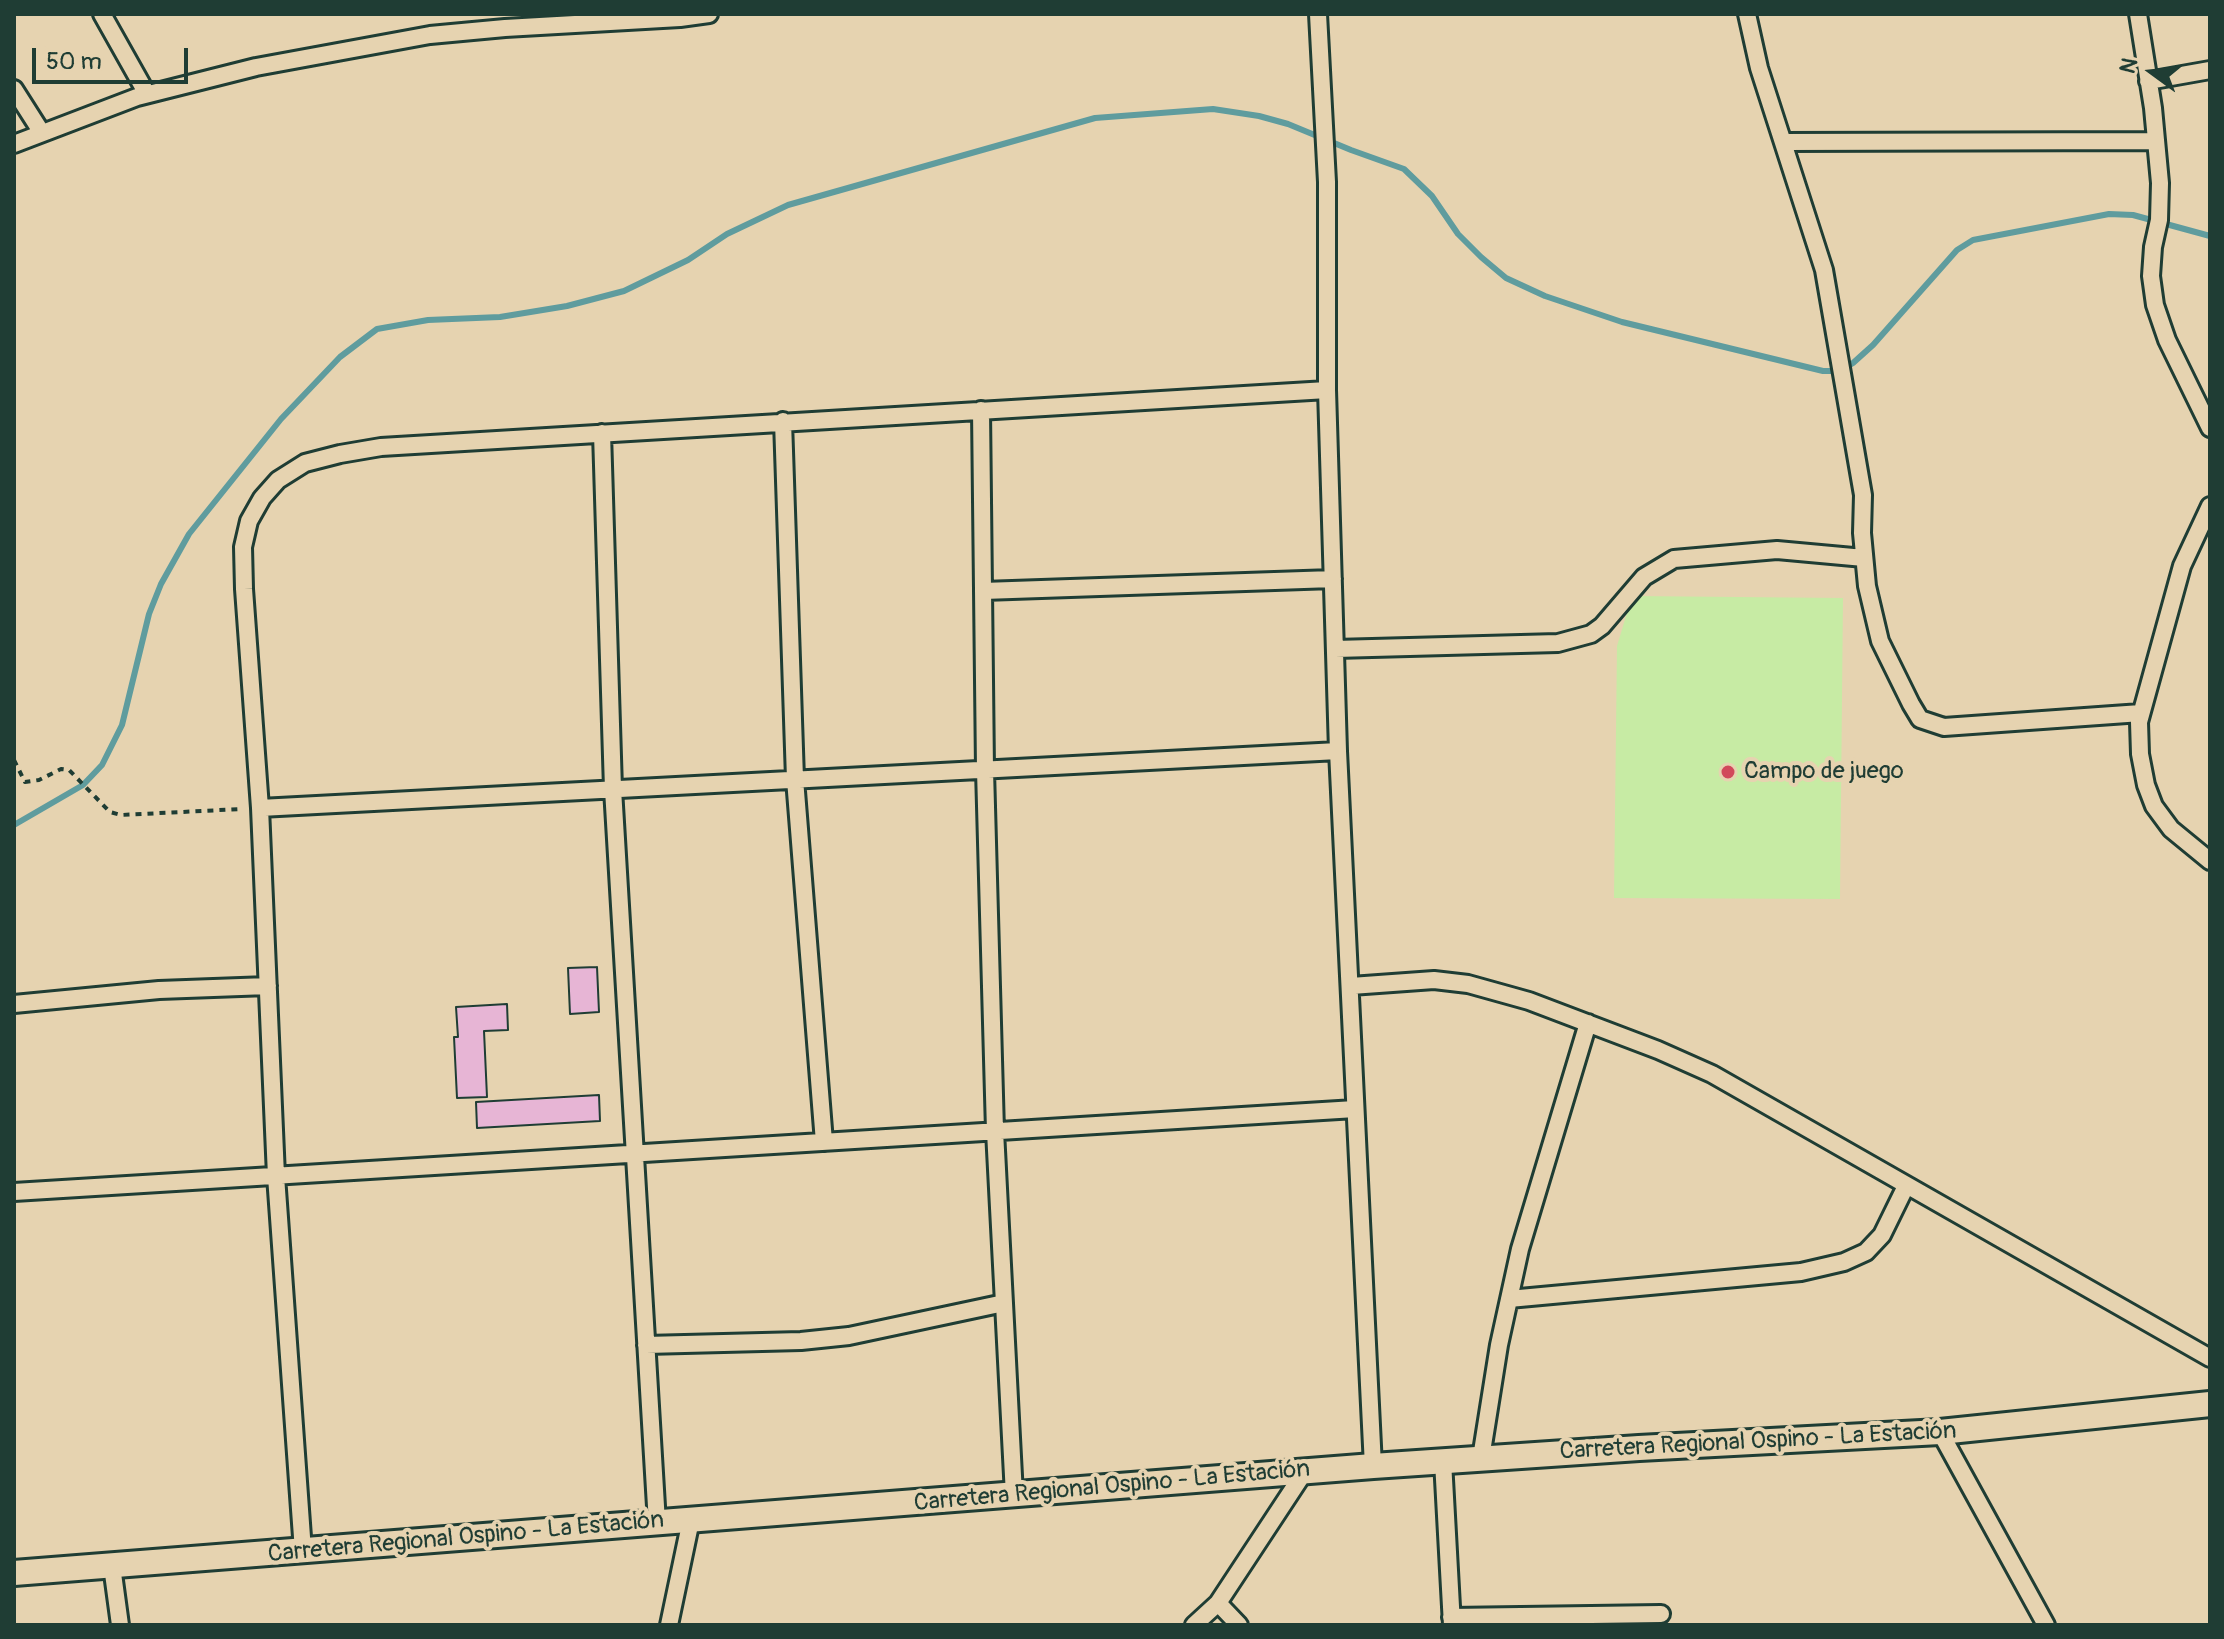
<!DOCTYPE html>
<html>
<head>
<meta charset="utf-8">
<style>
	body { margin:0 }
	#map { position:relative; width:2224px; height:1639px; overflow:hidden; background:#e6d3b0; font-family:Pangolin,sans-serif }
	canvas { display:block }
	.frame { position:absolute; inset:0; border:16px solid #1f3d34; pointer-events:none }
	.north { position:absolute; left:2112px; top:32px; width:80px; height:80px; -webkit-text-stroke:6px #e6d3b0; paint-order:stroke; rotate:285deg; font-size:22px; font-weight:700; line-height:32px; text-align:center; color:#1f3d34 }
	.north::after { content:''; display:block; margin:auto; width:28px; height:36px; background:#1f3d34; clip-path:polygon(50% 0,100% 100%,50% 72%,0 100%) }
	.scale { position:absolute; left:32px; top:48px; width:156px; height:36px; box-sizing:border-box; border:4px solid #1f3d34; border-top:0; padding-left:10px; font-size:24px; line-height:28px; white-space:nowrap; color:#1f3d34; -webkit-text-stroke:6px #e6d3b0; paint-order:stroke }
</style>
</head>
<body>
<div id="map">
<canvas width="2224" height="1639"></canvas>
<div class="frame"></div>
<div class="north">N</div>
<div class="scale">50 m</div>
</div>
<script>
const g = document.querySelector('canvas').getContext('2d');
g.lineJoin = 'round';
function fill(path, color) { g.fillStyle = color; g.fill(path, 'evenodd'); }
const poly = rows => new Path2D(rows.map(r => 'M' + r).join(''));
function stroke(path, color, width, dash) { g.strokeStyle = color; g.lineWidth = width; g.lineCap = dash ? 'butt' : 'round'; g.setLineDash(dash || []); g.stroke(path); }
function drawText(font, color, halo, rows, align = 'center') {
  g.font = font + ' Pangolin,sans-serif'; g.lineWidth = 8; g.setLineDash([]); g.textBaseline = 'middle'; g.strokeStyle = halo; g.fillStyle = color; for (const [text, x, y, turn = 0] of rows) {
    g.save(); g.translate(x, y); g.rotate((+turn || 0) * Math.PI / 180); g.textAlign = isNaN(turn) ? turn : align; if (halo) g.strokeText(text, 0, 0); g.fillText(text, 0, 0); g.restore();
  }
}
fill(poly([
	[1632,596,1843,598,1840,899,1614,898,1617,646]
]), '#c7eba4');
stroke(poly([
	[14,825,83,785,102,765,122,725,149,614,161,584,189,534,281,419,340,357,377,329,428,320,500,317,567,306,624,291,688,260,727,234,788,205,1095,118,1213,109,1259,116,1288,124,1351,150,1404,169,1432,196,1458,234,1481,257,1506,278,1545,296,1622,322,1823,371,1840,371,1853,363,1873,345,1957,250,1973,240,2109,214,2133,215,2210,236]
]), '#5f9c9e', 6);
const building = poly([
	[597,967,599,1012,570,1014,568,968,597,967],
	[507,1004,508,1030,484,1031,487,1097,457,1098,454,1037,458,1037,456,1007,507,1004],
	[599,1095,600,1121,477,1128,476,1102,599,1095]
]);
fill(building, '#e7b5d5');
stroke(building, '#1f3d34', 2);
const minor = poly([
	[102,14,147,94],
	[1318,14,1327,182,1327,390,1338,751,1373,1466],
	[1747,14,1759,68,1824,270,1863,495,1862,533,1867,586,1880,641,1911,704,1920,719,1944,727,2141,713],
	[2138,14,2153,108,2160,183,2159,220,2153,247,2151,276,2155,305,2167,340,2210,428],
	[2148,81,2210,70],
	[14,89,42,133],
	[1783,142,2156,141],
	[14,144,137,97,256,67,430,35,505,28,680,18,709,14],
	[981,410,985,770,995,1131,1014,1495],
	[783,421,795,779,824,1142],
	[602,433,613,789,657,1523],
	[2210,506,2182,566,2139,722,2140,754,2146,785,2154,806,2171,829,2210,861],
	[983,591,1333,579],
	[1335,649,1558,643,1591,634,1602,626,1644,577,1674,559,1777,550,1864,558],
	[260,808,1338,751],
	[1351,986,1434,980,1468,984,1529,1001,1658,1050,1712,1074,2210,1358],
	[14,1004,159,990,268,986],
	[14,1192,1355,1109],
	[1509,1299,1801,1272,1844,1262,1866,1252,1882,1235,1906,1186],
	[646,1345,801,1341,849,1336,1004,1303],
	[1940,1432,2046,1625],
	[1481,1458,1499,1345,1520,1249,1588,1023],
	[1443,1461,1452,1625],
	[303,1551,276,1176,260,808,244,589,243,547,249,521,262,498,278,480,305,463,340,454,381,447,1327,390],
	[112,1566,120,1625],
	[1218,1603,1239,1625],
	[1451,1617,1661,1614],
	[669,1625,691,1520],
	[1194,1625,1218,1603,1305,1471]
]);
const secondary = poly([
	[14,1573,1373,1466,1639,1448,1940,1432,2210,1404]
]);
stroke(minor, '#1f3d34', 22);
stroke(secondary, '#1f3d34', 30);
stroke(poly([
	[14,760,25,782,39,780,61,769,69,770,110,812,121,815,242,809]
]), '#1f3d34', 4, [6, 6]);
stroke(minor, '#e6d3b0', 16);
stroke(secondary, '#e6d3b0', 24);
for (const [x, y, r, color] of [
	[1728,772,8,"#d1495b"]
]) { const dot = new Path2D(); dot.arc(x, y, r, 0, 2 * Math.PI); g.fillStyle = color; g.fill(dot); stroke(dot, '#e6d3b0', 3); }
drawText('24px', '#1f3d34', '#e6d3b0', [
	["Campo de juego",1744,772]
], 'left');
drawText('24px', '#1f3d34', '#e6d3b0', [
	["Carretera Regional Ospino - La Estación",1758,1442,-3],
	["Carretera Regional Ospino - La Estación",1112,1487,-5],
	["Carretera Regional Ospino - La Estación",466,1538,-5]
]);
</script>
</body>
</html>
